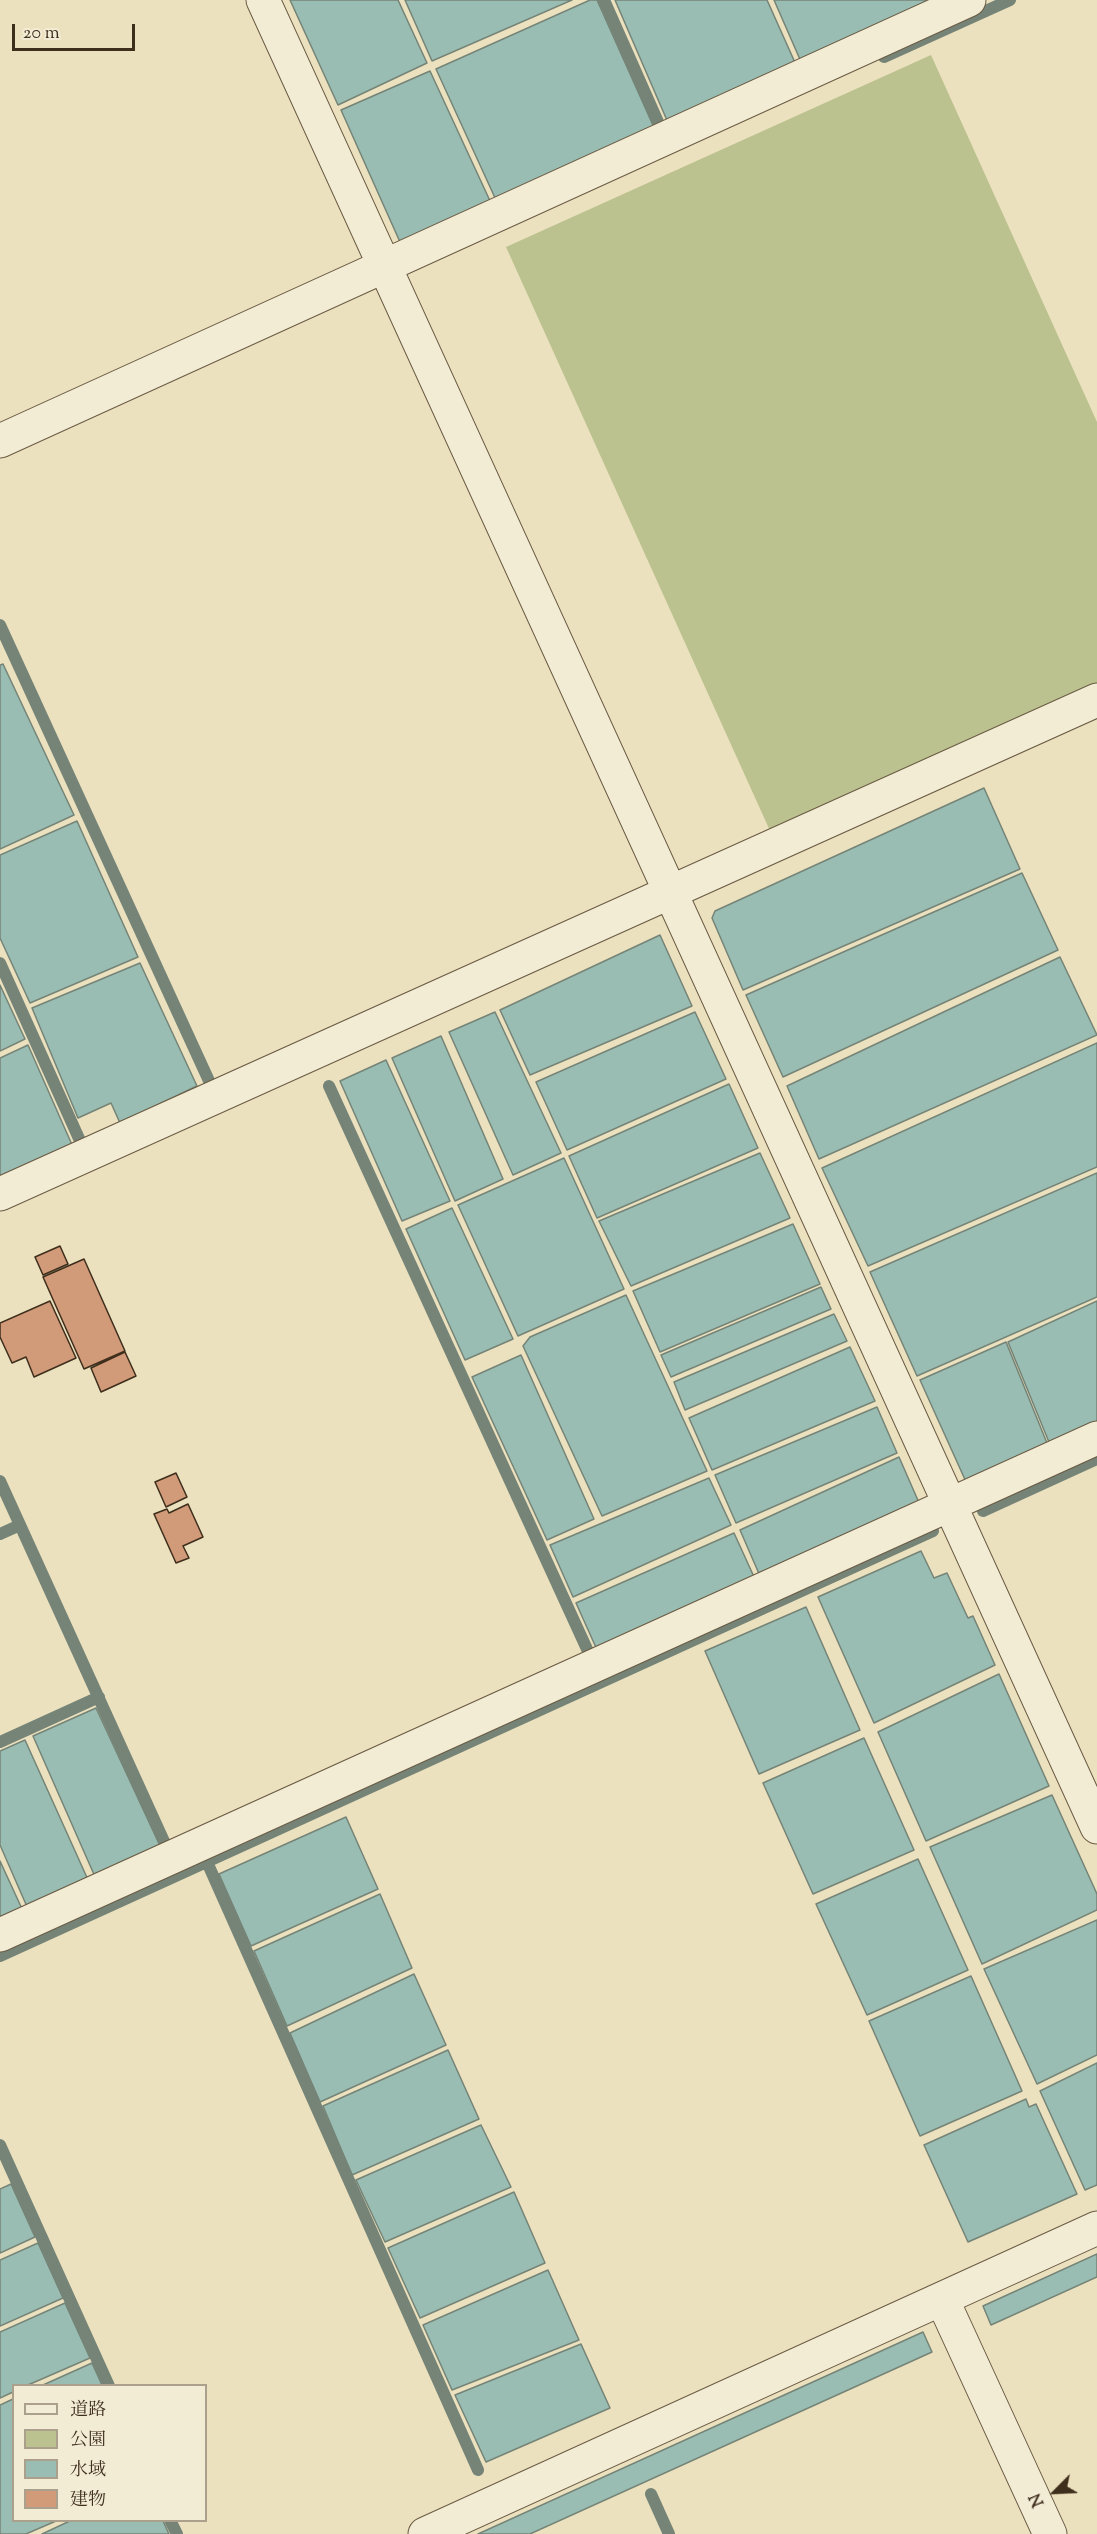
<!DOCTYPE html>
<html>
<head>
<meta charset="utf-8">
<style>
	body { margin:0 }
	#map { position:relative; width:1097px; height:2534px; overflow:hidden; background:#ece1be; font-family:"Sorts Mill Goudy","Noto Serif JP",serif }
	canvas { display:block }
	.legend { position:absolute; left:12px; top:2384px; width:195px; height:138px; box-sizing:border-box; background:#f3ecd5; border:2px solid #aba08b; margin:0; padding:8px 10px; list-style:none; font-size:18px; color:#3e2e1c }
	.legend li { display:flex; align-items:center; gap:12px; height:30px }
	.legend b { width:30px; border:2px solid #aba08b }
	.north { position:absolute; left:1025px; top:2462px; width:60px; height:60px; -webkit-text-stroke:4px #f3ecd5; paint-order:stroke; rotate:246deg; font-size:16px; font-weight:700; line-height:24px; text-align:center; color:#3e2e1c }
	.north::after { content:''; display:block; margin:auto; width:21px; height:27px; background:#3e2e1c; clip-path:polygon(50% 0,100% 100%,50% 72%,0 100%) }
	.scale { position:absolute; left:12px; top:24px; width:123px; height:27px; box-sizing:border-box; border:3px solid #3e2e1c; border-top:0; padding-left:8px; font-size:18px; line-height:21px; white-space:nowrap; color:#3e2e1c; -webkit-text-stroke:4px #f3ecd5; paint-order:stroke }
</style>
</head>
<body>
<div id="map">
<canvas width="1097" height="2534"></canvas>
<ul class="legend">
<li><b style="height:8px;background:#f3ecd5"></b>道路</li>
<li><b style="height:16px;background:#bbc28f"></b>公園</li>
<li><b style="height:16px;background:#99bdb3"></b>水域</li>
<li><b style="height:16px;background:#d19a79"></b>建物</li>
</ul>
<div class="north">N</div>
<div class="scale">20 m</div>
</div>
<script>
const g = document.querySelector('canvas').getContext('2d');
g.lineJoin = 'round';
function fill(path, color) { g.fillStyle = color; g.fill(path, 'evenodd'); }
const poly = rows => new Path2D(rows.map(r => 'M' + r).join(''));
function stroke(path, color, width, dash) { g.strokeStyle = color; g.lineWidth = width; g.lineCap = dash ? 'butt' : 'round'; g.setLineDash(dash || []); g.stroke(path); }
fill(poly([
	[931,55,1097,422,1097,685,771,833,506,247]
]), '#bbc28f');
const water = poly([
	[290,0,398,0,427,63,338,105,290,0],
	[405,0,572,0,432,61,405,0],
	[590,0,597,0,656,132,496,200,436,69,590,0],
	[615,0,767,0,797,67,669,125,615,0],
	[774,0,927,0,930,6,802,64,774,0],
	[430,71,491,203,400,242,341,110,430,71],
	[3,664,74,815,0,849,0,665,3,664],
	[984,788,1020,869,743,990,712,918,715,911,984,788],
	[77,821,138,957,30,1003,0,938,0,855,77,821],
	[1022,873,1058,950,783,1077,746,995,1022,873],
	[660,935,692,1006,530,1075,500,1010,660,935],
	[1060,957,1097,1035,819,1159,787,1086,1060,957],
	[140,963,197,1086,120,1123,111,1103,78,1118,32,1008,140,963],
	[0,985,25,1039,0,1051,0,985],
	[495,1012,561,1153,513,1175,449,1032,495,1012],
	[695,1012,726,1079,567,1150,536,1082,695,1012],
	[441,1036,503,1179,455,1201,392,1058,441,1036],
	[1097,1043,1097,1167,868,1266,822,1168,1097,1043],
	[28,1045,73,1147,0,1180,0,1058,28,1045],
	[386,1060,450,1201,402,1221,340,1081,386,1060],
	[729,1084,758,1148,597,1218,569,1156,729,1084],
	[760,1153,790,1218,631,1286,599,1221,760,1153],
	[564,1158,624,1289,518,1336,458,1205,564,1158],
	[1097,1173,1097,1297,917,1376,870,1272,1097,1173],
	[452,1208,513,1339,465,1360,406,1229,452,1208],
	[793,1224,820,1284,660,1352,633,1291,793,1224],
	[821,1287,831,1309,671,1377,661,1355,821,1287],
	[626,1295,707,1471,602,1516,523,1346,530,1337,626,1295],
	[1097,1301,1097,1426,1051,1447,1008,1342,1097,1301],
	[834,1314,847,1341,685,1410,674,1382,834,1314],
	[1006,1342,1049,1448,967,1484,920,1380,1006,1342],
	[850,1347,875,1401,712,1470,689,1418,850,1347],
	[521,1355,594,1519,547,1540,472,1377,521,1355],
	[877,1407,897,1453,736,1523,715,1475,877,1407],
	[899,1457,920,1505,760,1576,740,1530,899,1457],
	[709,1478,731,1525,573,1597,550,1545,709,1478],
	[734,1533,755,1579,598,1652,576,1603,734,1533],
	[921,1551,934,1578,947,1573,968,1618,973,1616,995,1665,874,1723,818,1597,921,1551],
	[806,1607,860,1730,759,1774,705,1651,806,1607],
	[999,1674,1049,1786,926,1841,878,1732,999,1674],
	[96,1708,162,1850,96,1879,33,1736,96,1708],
	[864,1738,914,1850,813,1894,763,1783,864,1738],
	[25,1740,89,1882,28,1909,0,1845,0,1751,25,1740],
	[1052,1795,1097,1894,1097,1910,982,1964,930,1847,1052,1795],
	[346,1817,378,1889,251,1946,219,1874,346,1817],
	[918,1859,968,1970,867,2015,816,1904,918,1859],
	[0,1861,23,1911,0,1921,0,1861],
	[380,1894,412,1968,287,2026,254,1951,380,1894],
	[1097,1920,1097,2055,1037,2084,984,1969,1097,1920],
	[414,1974,446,2045,320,2102,290,2033,414,1974],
	[971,1976,1022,2091,920,2136,869,2021,971,1976],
	[448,2050,479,2119,352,2175,323,2106,448,2050],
	[1097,2063,1097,2185,1085,2190,1040,2091,1097,2063],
	[1026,2099,1029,2107,1036,2104,1077,2194,968,2242,924,2145,1026,2099],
	[481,2125,511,2187,385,2242,356,2180,481,2125],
	[11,2184,35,2237,0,2253,0,2189,11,2184],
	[514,2192,545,2263,420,2318,388,2248,514,2192],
	[38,2243,63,2298,0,2326,0,2260,38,2243],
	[1097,2254,1097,2277,991,2325,983,2306,1097,2254],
	[548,2270,579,2340,452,2390,423,2325,548,2270],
	[65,2303,90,2358,28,2385,14,2386,13,2392,0,2398,0,2332,65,2303],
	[923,2332,932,2352,530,2534,478,2534,923,2332],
	[581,2344,610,2408,486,2462,455,2395,581,2344],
	[92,2363,102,2385,43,2385,92,2363],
	[13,2399,14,2520,56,2521,26,2534,0,2534,0,2405,13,2399],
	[72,2520,163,2521,169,2534,42,2534,72,2520]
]);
fill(water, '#99bdb3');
stroke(water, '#758477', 1.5);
stroke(poly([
	[604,0,662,131],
	[884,57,1010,0],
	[0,625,210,1083],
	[0,963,81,1143],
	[329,1086,592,1660],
	[0,1481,167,1848],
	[983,1511,1097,1459],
	[0,1534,20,1525],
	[0,1742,99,1697],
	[207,1862,478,2470],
	[0,1956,933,1531],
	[0,2145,109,2386],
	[651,2494,669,2534],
	[170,2520,177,2534]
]), '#758477', 12);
const building = poly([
	[60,1246,68,1264,43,1275,35,1257,60,1246],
	[84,1259,125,1351,84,1369,43,1277,84,1259],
	[50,1301,76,1358,34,1377,26,1357,12,1363,0,1337,0,1323,50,1301],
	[125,1352,136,1376,101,1392,91,1368,125,1352],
	[176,1473,187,1497,166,1507,155,1482,176,1473],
	[188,1504,203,1537,183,1546,189,1558,176,1563,154,1514,167,1509,169,1513,188,1504]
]);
fill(building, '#d19a79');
stroke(building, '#3e2e1c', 1.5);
const street = poly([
	[263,0,1097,1827],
	[0,441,969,0],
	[0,1194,1097,700],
	[0,1935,1097,1438],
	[942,2299,1050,2534],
	[425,2534,1097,2228]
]);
stroke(street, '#6a5b44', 35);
stroke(street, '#f3ecd5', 33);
</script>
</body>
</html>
